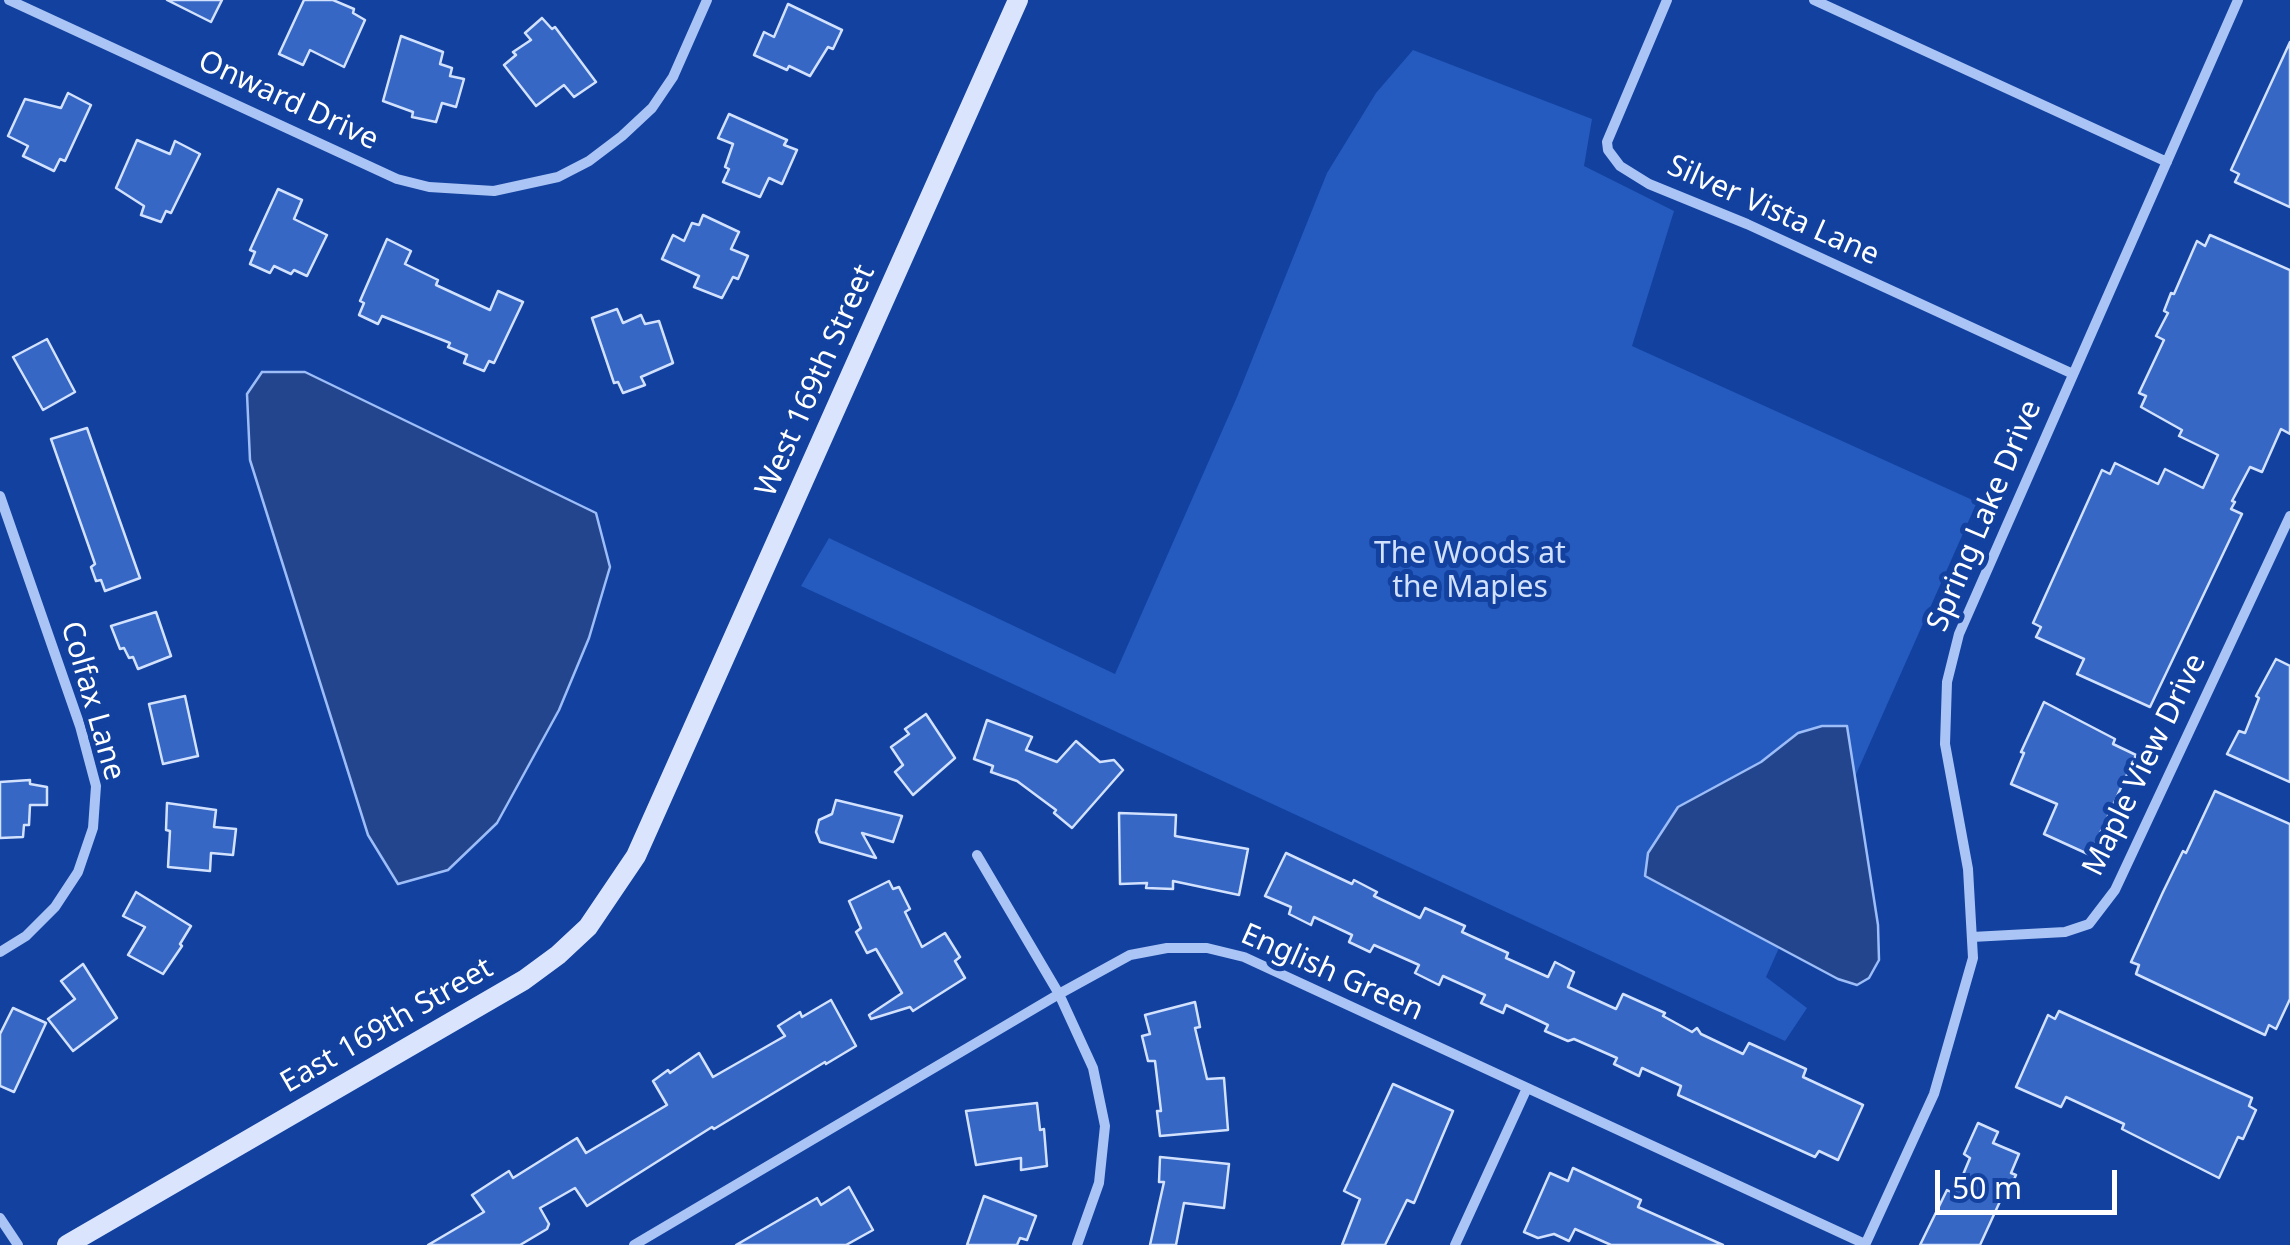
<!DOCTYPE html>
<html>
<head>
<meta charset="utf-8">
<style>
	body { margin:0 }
	#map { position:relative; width:2290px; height:1245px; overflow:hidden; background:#12419f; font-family:"Noto Sans",sans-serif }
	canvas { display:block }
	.scale { position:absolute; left:1935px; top:1170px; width:182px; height:45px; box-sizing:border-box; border:5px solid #fff; border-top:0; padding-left:12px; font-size:30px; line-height:35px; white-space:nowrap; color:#fff; -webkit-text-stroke:8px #12419f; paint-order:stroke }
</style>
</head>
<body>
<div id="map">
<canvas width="2290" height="1245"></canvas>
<div class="scale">50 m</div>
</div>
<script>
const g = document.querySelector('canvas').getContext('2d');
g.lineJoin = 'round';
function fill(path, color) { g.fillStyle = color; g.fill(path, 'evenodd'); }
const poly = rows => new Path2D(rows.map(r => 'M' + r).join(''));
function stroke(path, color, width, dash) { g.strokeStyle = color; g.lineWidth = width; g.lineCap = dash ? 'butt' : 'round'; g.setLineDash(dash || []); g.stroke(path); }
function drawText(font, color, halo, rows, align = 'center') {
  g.font = font + ' "Noto Sans",sans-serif'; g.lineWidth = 10; g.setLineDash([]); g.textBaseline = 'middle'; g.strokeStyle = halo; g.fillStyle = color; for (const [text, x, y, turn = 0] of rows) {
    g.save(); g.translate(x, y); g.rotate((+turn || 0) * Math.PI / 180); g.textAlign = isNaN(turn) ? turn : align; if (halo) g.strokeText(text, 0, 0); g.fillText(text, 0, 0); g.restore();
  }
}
fill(poly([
	[1413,50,1592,119,1584,166,1674,211,1632,346,1977,502,1766,977,1807,1008,1785,1041,801,586,829,538,1115,674,1237,397,1327,173,1376,93]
]), '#255abe');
const water = poly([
	[262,372,305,372,596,513,610,567,589,638,559,710,497,823,448,870,398,884,368,835,250,460,247,394,262,372],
	[1822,726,1847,726,1878,925,1879,960,1869,978,1857,985,1838,979,1645,876,1648,853,1678,807,1761,762,1798,733,1822,726]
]);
fill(water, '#23458d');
stroke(water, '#9cbdf8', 2.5);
const building = poly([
	[167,0,222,0,211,22,167,0],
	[304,0,333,0,354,9,353,13,365,20,344,67,310,50,303,65,279,54,304,0],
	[788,4,842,30,833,49,828,47,810,76,789,66,787,70,754,55,764,32,774,37,788,4],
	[542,18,552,29,555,27,596,82,574,97,564,85,536,106,504,65,516,55,513,52,531,40,525,33,542,18],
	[401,36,443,52,440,64,452,68,450,76,464,79,456,107,442,103,436,122,412,117,413,112,383,101,401,36],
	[2290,42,2290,207,2235,182,2239,174,2231,170,2290,42],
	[68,93,91,105,65,161,60,159,54,171,23,156,28,146,8,136,25,99,61,108,68,93],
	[729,114,787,140,784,145,797,150,782,184,769,178,760,197,723,182,729,169,725,167,733,144,718,138,729,114],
	[137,140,170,154,175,141,200,154,171,213,166,211,161,222,141,215,144,206,116,188,137,140],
	[278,189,302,200,294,219,327,235,307,276,294,270,291,274,274,266,270,273,250,264,255,252,250,250,278,189],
	[703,215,739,232,731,249,748,256,738,279,733,277,722,298,694,287,699,276,662,259,673,235,684,241,692,223,699,225,703,215],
	[2210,235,2290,270,2290,434,2281,429,2262,472,2250,467,2232,501,2235,502,2231,509,2242,514,2150,707,2077,674,2084,659,2036,637,2041,627,2033,623,2102,470,2110,474,2115,463,2158,484,2165,469,2203,488,2218,455,2179,436,2182,430,2141,407,2146,396,2139,393,2164,340,2156,336,2168,313,2164,311,2171,293,2174,294,2197,241,2205,246,2210,235],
	[387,239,411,251,405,264,438,280,436,285,490,310,498,291,523,302,494,363,489,361,484,371,464,363,467,355,448,347,450,343,382,316,378,324,359,315,364,303,360,301,387,239],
	[617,309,623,323,641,315,645,324,659,321,673,363,641,377,645,385,623,393,618,382,614,383,592,318,617,309],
	[47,339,75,392,43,410,13,357,47,339],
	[87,428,140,578,105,591,101,580,96,581,91,567,95,564,51,439,87,428],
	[156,612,171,656,138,669,133,657,129,658,124,648,120,649,111,626,156,612],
	[2276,659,2290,666,2290,782,2227,754,2239,731,2245,733,2259,698,2256,696,2276,659],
	[185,696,198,756,163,764,149,704,185,696],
	[2044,702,2115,739,2113,744,2136,755,2090,855,2044,834,2057,804,2011,784,2024,753,2021,752,2044,702],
	[926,714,955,758,913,795,895,772,903,765,891,747,909,734,905,729,926,714],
	[987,720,1032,737,1026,750,1057,762,1076,741,1100,762,1114,760,1123,770,1072,828,1054,813,1056,810,1017,781,991,772,993,766,974,759,987,720],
	[30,780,30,784,47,787,47,805,30,805,29,825,24,825,23,837,0,838,0,782,30,780],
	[2215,791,2290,824,2290,999,2276,1029,2269,1025,2265,1035,2136,974,2139,965,2131,962,2163,892,2183,851,2186,853,2215,791],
	[836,800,902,816,893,842,862,833,876,858,820,842,816,832,819,820,832,814,836,800],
	[167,803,216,810,214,827,236,829,233,855,211,853,210,871,168,867,170,831,166,830,167,803],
	[1119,813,1176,815,1175,836,1248,849,1239,895,1173,881,1173,889,1146,888,1147,883,1120,884,1119,813],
	[1286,853,1352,884,1354,880,1377,892,1374,896,1420,918,1425,908,1465,926,1462,932,1508,953,1506,958,1548,977,1555,962,1574,972,1568,987,1616,1009,1623,994,1665,1013,1663,1016,1692,1032,1697,1028,1701,1034,1743,1054,1749,1043,1806,1069,1803,1077,1863,1105,1838,1160,1819,1151,1815,1157,1678,1095,1681,1086,1642,1068,1639,1076,1614,1064,1617,1058,1574,1039,1568,1041,1545,1031,1548,1025,1506,1005,1503,1013,1481,1003,1485,995,1443,976,1439,985,1415,973,1419,965,1374,945,1370,952,1349,942,1352,935,1314,917,1311,925,1289,914,1291,907,1265,896,1286,853],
	[889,881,893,889,899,887,910,909,905,912,922,947,945,933,960,957,955,961,965,978,913,1011,910,1007,871,1019,869,1015,902,993,876,949,867,953,856,932,861,928,849,901,889,881],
	[136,892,191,926,180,944,182,946,163,974,128,955,145,927,123,916,136,892],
	[83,964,117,1018,73,1051,48,1019,75,999,61,981,83,964],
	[831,1000,856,1046,826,1064,825,1062,714,1129,712,1127,587,1206,575,1188,540,1208,549,1224,547,1229,520,1245,428,1245,484,1212,472,1195,509,1171,513,1178,577,1138,586,1153,667,1105,653,1081,668,1070,670,1073,699,1053,713,1077,785,1036,778,1026,800,1012,802,1017,831,1000],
	[1195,1002,1200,1027,1195,1028,1207,1079,1224,1078,1228,1130,1160,1136,1157,1111,1161,1111,1155,1061,1148,1061,1142,1036,1150,1034,1145,1015,1195,1002],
	[13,1008,46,1023,14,1092,0,1086,0,1034,13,1008],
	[2059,1011,2252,1098,2249,1106,2256,1110,2243,1139,2238,1137,2219,1178,2122,1129,2124,1124,2066,1097,2061,1107,2016,1087,2048,1015,2055,1019,2059,1011],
	[1393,1084,1453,1111,1414,1203,1407,1200,1385,1245,1342,1245,1360,1199,1344,1191,1393,1084],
	[1037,1103,1040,1130,1044,1129,1047,1166,1021,1170,1021,1158,976,1165,966,1111,1037,1103],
	[1978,1123,1998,1132,1993,1143,2019,1154,2011,1173,2016,1175,2005,1199,2002,1197,1980,1245,1920,1245,1947,1190,1955,1194,1970,1158,1964,1154,1978,1123],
	[1160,1157,1229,1164,1224,1208,1184,1203,1176,1245,1150,1245,1164,1182,1159,1182,1160,1157],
	[1573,1168,1641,1200,1638,1207,1723,1245,1611,1245,1575,1229,1569,1241,1554,1234,1538,1238,1524,1232,1550,1173,1568,1181,1573,1168],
	[849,1187,873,1230,846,1245,736,1245,817,1198,821,1205,849,1187],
	[984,1196,1036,1216,1027,1240,1020,1238,1017,1245,967,1245,984,1196]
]);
fill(building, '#3667c4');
stroke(building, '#d2e1fe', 2.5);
stroke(poly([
	[9,0,397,179,429,187,494,191,558,177,589,161,622,136,652,108,673,77,707,0],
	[1667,0,1607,142,1608,150,1620,166,1649,184,1747,224,2073,374],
	[1814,0,2167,162],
	[0,496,80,726,96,786,93,828,78,872,55,907,26,936,0,952],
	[977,855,1059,994,1093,1068,1105,1126,1099,1183,1077,1245],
	[1972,937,2065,932,2089,924,2115,890,2290,516],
	[0,1218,18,1245],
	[634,1245,1059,994,1130,955,1167,948,1207,948,1244,957,1865,1244],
	[1455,1245,1527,1088],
	[1865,1245,1934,1094,1973,958,1968,869,1945,744,1947,682,1959,634,2238,0]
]), '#aac4f5', 10);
stroke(poly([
	[67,1245,524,980,558,955,588,927,636,856,1018,0]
]), '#dae5fd', 20);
drawText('30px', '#fff', '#12419f', [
	["Onward Drive",288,101,25],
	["Silver Vista Lane",1773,211,24],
	["West 169th Street",816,381,-66],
	["Spring Lake Drive",1985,516,-67],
	["Colfax Lane",92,701,74],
	["Maple View Drive",2145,765,-64],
	["English Green",1332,973,24],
	["East 169th Street",387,1026,-30]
]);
drawText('30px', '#d2e1fe', '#12419f', [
	["The Woods at",1470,554],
	["the Maples",1470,588]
]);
</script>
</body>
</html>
